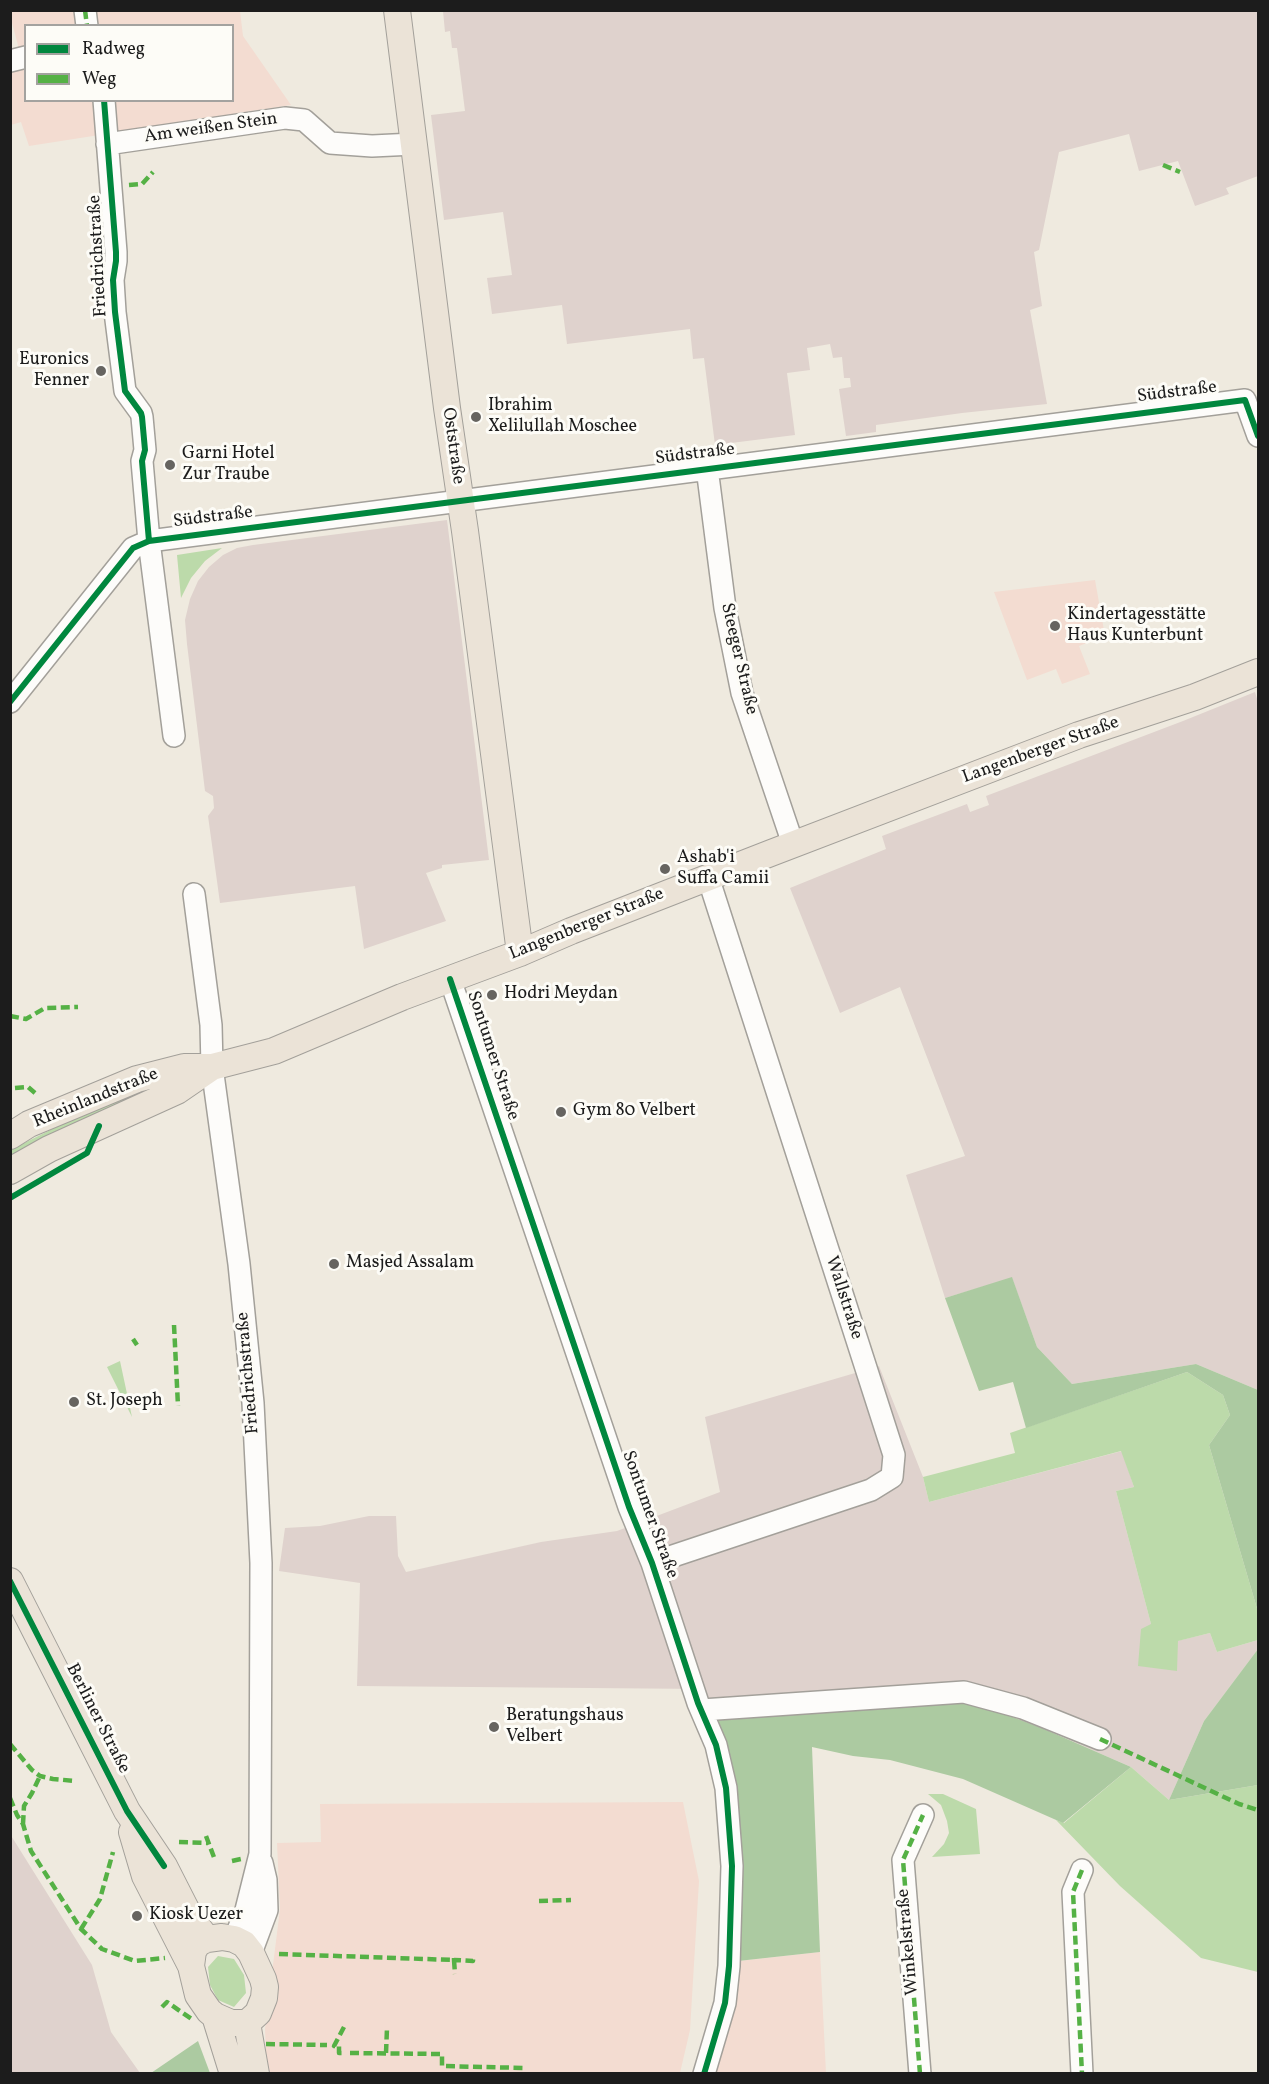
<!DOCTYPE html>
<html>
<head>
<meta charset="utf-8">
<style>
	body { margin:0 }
	#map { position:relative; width:1269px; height:2084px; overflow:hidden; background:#efeadf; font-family:Vollkorn,serif }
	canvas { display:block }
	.frame { position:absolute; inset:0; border:12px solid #1c1c1c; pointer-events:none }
	.legend { position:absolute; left:24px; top:24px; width:210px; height:78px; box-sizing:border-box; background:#fdfcf7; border:2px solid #a3a29f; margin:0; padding:8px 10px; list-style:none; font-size:18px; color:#1c1c1c }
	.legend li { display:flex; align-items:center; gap:12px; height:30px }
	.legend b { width:30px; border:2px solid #a3a29f }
</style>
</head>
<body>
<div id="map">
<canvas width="1269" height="2084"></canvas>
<div class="frame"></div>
<ul class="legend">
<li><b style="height:8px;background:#00873e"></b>Radweg</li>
<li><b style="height:8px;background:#55b145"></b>Weg</li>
</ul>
</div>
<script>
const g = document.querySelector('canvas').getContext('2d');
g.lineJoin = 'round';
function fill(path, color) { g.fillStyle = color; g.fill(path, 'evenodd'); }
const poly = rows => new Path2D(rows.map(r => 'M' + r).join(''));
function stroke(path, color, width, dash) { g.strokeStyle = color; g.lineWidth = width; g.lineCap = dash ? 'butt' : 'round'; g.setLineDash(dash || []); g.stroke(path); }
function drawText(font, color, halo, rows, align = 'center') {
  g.font = font + ' Vollkorn,serif'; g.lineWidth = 6; g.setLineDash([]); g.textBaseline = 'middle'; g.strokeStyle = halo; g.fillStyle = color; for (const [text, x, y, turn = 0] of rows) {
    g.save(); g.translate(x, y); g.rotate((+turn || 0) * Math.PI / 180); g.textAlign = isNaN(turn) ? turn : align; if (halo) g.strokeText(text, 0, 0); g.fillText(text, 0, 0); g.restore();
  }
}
fill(poly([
	[11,11,240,11,243,36,291,105,29,146,21,122,11,125,11,69,23,64,11,19],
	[26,26,232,26,232,100,26,100],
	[1095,580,1105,636,1079,646,1090,674,1062,684,1056,669,1027,680,994,592],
	[683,1802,699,1881,690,2030,680,2073,267,2074,265,2029,280,1909,277,1843,321,1842,320,1804],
	[820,1952,826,2073,716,2074,738,1961]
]), '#f3dcd1');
fill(poly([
	[443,11,1258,11,1258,176,1226,188,1229,194,1195,206,1178,161,1139,171,1129,134,1059,152,1039,250,1034,252,1042,306,1030,310,1047,404,962,413,876,425,876,432,846,436,839,389,851,387,850,378,844,378,842,357,833,358,830,344,807,348,810,370,787,373,795,435,715,445,704,358,693,359,690,329,567,344,562,305,492,314,487,278,512,275,503,212,444,220,431,115,465,111,457,48,452,48,450,31,445,32],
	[447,520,489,860,442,865,442,868,426,873,446,921,364,949,355,886,220,903,208,816,214,808,213,796,205,791,187,644,185,620,190,599,198,581,209,567,223,555,237,548,253,545],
	[1255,692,1258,702,1258,1390,1196,1364,1072,1384,1037,1347,1012,1278,945,1298,906,1175,965,1156,900,987,840,1013,790,888,886,849,882,836,967,804,970,812,989,805,986,796,1183,721],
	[879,1366,923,1477,929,1502,1122,1451,1134,1487,1116,1491,1151,1624,1177,1641,1210,1633,1217,1652,1258,1640,1258,1649,1204,1721,1169,1800,1131,1767,1044,1729,714,1716,705,1689,357,1686,360,1583,279,1571,285,1528,320,1526,369,1516,396,1516,398,1556,406,1572,541,1542,617,1531,720,1492,705,1417],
	[10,1834,92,1965,111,2032,140,2073,11,2073]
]), '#dfd2cd');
fill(poly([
	[222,548,205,561,191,578,181,598,177,555],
	[176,1077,11,1158,11,1150,12,1149,109,1101],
	[120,1361,132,1417,107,1367],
	[1187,1372,1223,1395,1230,1415,1209,1445,1258,1612,1258,1640,1217,1652,1210,1633,1178,1641,1177,1671,1138,1666,1141,1629,1151,1624,1116,1491,1134,1487,1121,1451,929,1502,923,1477,1015,1453,1010,1433],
	[1131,1767,1169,1800,1258,1785,1258,1972,1201,1958,1120,1886,1056,1820,1064,1823],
	[928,1794,943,1794,976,1809,980,1854,932,1857,944,1844,949,1833,947,1821,941,1805],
	[218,1956,234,1959,244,1975,246,1993,234,2007,218,2000,210,1985,208,1967]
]), '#bcdaaa');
fill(poly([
	[1012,1277,1037,1347,1072,1384,1196,1364,1258,1390,1258,1612,1209,1445,1230,1415,1223,1395,1187,1372,1026,1428,1013,1382,979,1391,945,1298],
	[1258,1649,1258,1785,1169,1800,1204,1721],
	[968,1700,1044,1729,1131,1767,1063,1823,963,1779,890,1760,853,1756,812,1747,820,1952,738,1961,714,1716],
	[198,2041,210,2073,151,2073]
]), '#accaa1');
const minor = poly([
	[85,10,87,26],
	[10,61,26,57],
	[104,100,116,252,116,261,113,280,115,312,125,391,141,413,142,417,145,450,142,461,149,541,174,736],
	[107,144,285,118,304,120,330,143,372,146,414,144],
	[707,468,725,608,742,693,793,844],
	[10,702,133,548,149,541,1245,400,1258,436],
	[194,894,211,1025,212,1067,239,1264,253,1403,261,1563,260,1854,245,1914,234,1939],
	[450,979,629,1507,652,1563,698,1703,716,1745,726,1788,732,1866,729,1966,725,2003,704,2074],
	[652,1563,871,1490,892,1477,894,1455,708,877],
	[702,1710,964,1692,1023,1708,1100,1739],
	[1082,1870,1073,1892,1082,2074],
	[251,1953,267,1910,266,1880,262,1863],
	[920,2074,903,1860,923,1815]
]);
const major = poly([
	[397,10,447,408,465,531,520,953],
	[10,1136,29,1124,137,1079,184,1067,212,1067,274,1051,402,997,520,953,571,931,771,853,1079,735,1195,697,1258,672],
	[10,1171,49,1149,177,1091,212,1067],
	[10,1581,127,1811,164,1866,190,1917,207,1939],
	[132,1832,145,1876,191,1966],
	[222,1937,234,1939,244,1944,251,1953,263,1979,265,1987,264,1998,258,2013,247,2023,231,2023,215,2016,209,2011,198,1995,191,1966,193,1951,198,1943,207,1939,222,1937],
	[215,2016,233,2074],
	[247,2023,256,2074]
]);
stroke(minor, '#a3a09a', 24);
stroke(major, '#a3a09a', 28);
stroke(minor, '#fdfcfa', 21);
stroke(major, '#ebe3d7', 26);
stroke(poly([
	[85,10,87,26],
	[1163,165,1180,172],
	[129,185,142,184,153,172],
	[10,1016,26,1019,45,1008,78,1007],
	[15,1088,28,1087,35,1093],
	[174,1325,178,1406],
	[133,1339,137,1345],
	[1100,1739,1239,1804,1258,1810],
	[10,1744,32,1770,40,1776,53,1779,76,1781],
	[10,1798,17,1815,23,1824,31,1851,81,1929,102,1949,135,1961,165,1958],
	[23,1824,24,1806,32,1793,40,1776],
	[206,1836,215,1860],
	[179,1842,208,1843],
	[232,1861,241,1859],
	[1082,1870,1073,1892,1082,2074],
	[539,1901,571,1900],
	[81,1929,100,1899,113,1852],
	[279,1954,454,1960,455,1974],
	[454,1958,454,1960,473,1961,473,1959],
	[162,2007,167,2002,193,2020],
	[344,2027,334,2046,339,2046,339,2053,345,2053],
	[266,2044,327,2045],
	[350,2053,442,2054,442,2066,526,2068],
	[386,2053,387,2028],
	[920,2074,903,1860,923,1815]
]), '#55b145', 4.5, [9, 4.5]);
stroke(poly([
	[104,100,116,252,116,261,113,280,115,312,125,391,141,413,142,417,145,450,142,461,149,541],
	[10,702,133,548,149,541,1245,400,1258,436],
	[450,979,629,1507,652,1563,698,1703,716,1745,726,1788,732,1866,729,1966,725,2003,704,2074],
	[10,1198,87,1153,99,1126],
	[10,1581,127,1811,164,1866]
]), '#00873e', 6);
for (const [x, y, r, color] of [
	[101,371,6,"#666460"],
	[476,417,6,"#666460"],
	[170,465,6,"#666460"],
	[1055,626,6,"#666460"],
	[665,869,6,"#666460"],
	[492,995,6,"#666460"],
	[561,1112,6,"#666460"],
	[334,1264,6,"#666460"],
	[74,1402,6,"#666460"],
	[494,1727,6,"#666460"],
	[137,1916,6,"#666460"]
]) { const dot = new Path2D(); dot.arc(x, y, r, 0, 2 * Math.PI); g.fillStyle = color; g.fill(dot); stroke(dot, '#fdfcf7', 2); }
drawText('18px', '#1c1c1c', '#fdfcf7', [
	["Am weißen Stein",211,129,-8],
	["Friedrichstraße",99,256,-93],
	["Südstraße",1177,393,-7],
	["Oststraße",452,446,82],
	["Südstraße",695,455,-7],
	["Südstraße",213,518,-7],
	["Steeger Straße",738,659,77],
	["Langenberger Straße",1041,751,-20],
	["Langenberger Straße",587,925,-22],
	["Sontumer Straße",492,1056,72],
	["Rheinlandstraße",96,1099,-22],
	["Wallstraße",843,1298,72],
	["Friedrichstraße",249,1373,-95],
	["Sontumer Straße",649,1515,70],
	["Berliner Straße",97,1719,63],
	["Winkelstraße",909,1942,-95]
]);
drawText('18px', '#1c1c1c', '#fdfcf7', [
	["Euronics",89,361,"right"],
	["Fenner",89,382,"right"],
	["Ibrahim",488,407],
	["Xelilullah Moschee",488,428],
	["Garni Hotel",182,455],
	["Zur Traube",182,476],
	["Kindertagesstätte",1067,616],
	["Haus Kunterbunt",1067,637],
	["Ashab'i",677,859],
	["Suffa Camii",677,880],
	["Hodri Meydan",504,995],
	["Gym 80 Velbert",573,1112],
	["Masjed Assalam",346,1264],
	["St. Joseph",86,1402],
	["Beratungshaus",506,1717],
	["Velbert",506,1738],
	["Kiosk Uezer",149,1916]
], 'left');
</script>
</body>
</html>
